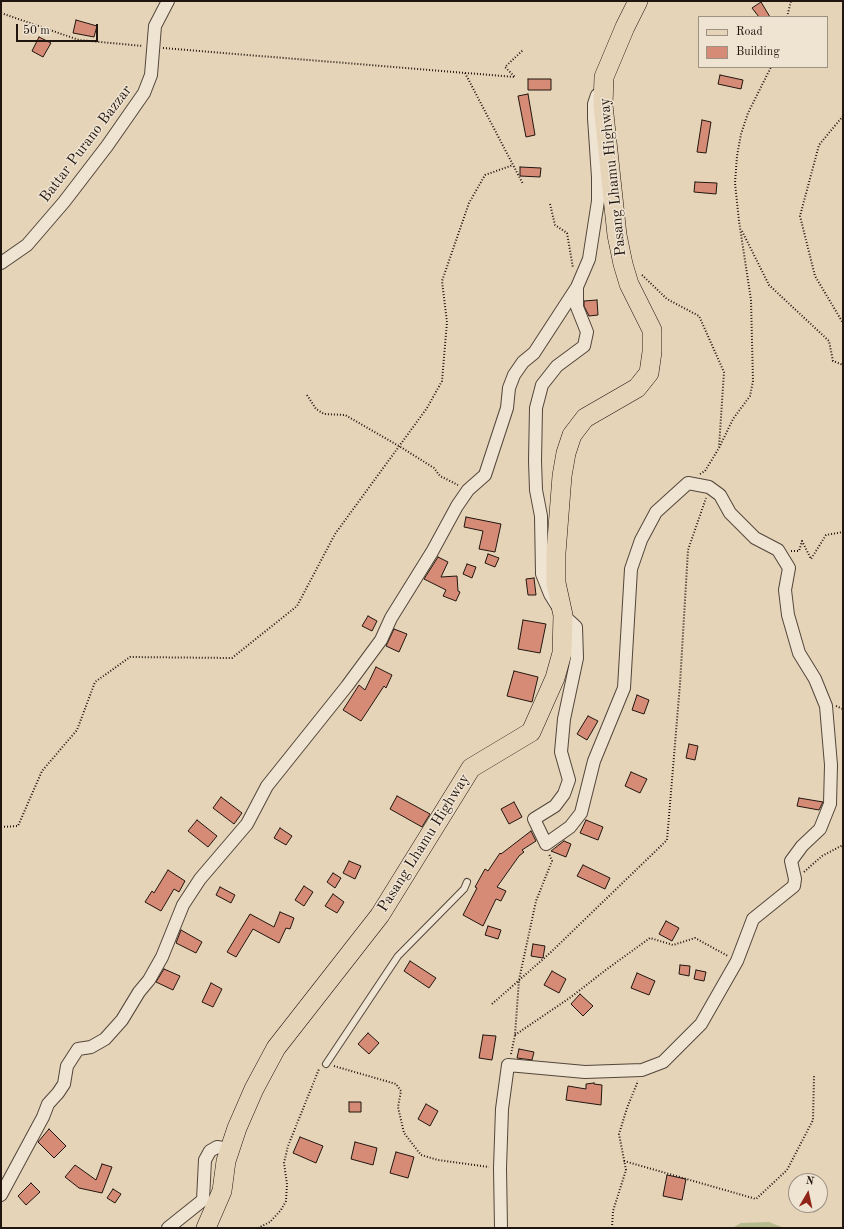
<!DOCTYPE html>
<html>
<head>
<meta charset="utf-8">
<style>
	body { margin:0 }
	#map { position:relative; width:844px; height:1229px; overflow:hidden; background:#e6d4b9; font-family:"Old Standard TT",serif }
	canvas { display:block }
	.frame { position:absolute; inset:0; border:2px solid #21160f; pointer-events:none }
	.legend { position:absolute; left:698px; top:16px; width:130px; height:52px; box-sizing:border-box; background:#efe3d2; border:1px solid #9d9184; margin:0; padding:5px 7px; list-style:none; font-size:12px; color:#21160f }
	.legend li { display:flex; align-items:center; gap:8px; height:20px }
	.legend b { width:20px; border:1px solid #9d9184 }
	.north { position:absolute; left:788px; top:1173px; width:40px; height:40px; box-sizing:border-box; background:#efe3d2; border:1px solid #9d9184; border-radius:50%; rotate:9deg; font-size:11px; font-weight:700; line-height:16px; text-align:center; color:#21160f }
	.north::after { content:''; display:block; margin:auto; width:14px; height:18px; background:#8f2418; clip-path:polygon(50% 0,100% 100%,50% 72%,0 100%) }
	.scale { position:absolute; left:16px; top:24px; width:82px; height:18px; box-sizing:border-box; border:2px solid #21160f; border-top:0; padding-left:5px; font-size:12px; line-height:14px; white-space:nowrap; color:#21160f; -webkit-text-stroke:3px #efe3d2; paint-order:stroke }
</style>
</head>
<body>
<div id="map">
<canvas width="844" height="1229"></canvas>
<div class="frame"></div>
<ul class="legend">
<li><b style="height:5px;background:#e6d4b9"></b>Road</li>
<li><b style="height:11px;background:#d58b76"></b>Building</li>
</ul>
<div class="north">N</div>
<div class="scale">50 m</div>
</div>
<script>
const g = document.querySelector('canvas').getContext('2d');
g.lineJoin = 'round';
function fill(path, color) { g.fillStyle = color; g.fill(path, 'evenodd'); }
const poly = rows => new Path2D(rows.map(r => 'M' + r).join(''));
function stroke(path, color, width, dash) { g.strokeStyle = color; g.lineWidth = width; g.lineCap = dash ? 'butt' : 'round'; g.setLineDash(dash || []); g.stroke(path); }
function drawText(font, color, halo, rows, align = 'center') {
  g.font = font + ' "Old Standard TT",serif'; g.lineWidth = 3; g.setLineDash([]); g.textBaseline = 'middle'; g.strokeStyle = halo; g.fillStyle = color; for (const [text, x, y, turn = 0] of rows) {
    g.save(); g.translate(x, y); g.rotate((+turn || 0) * Math.PI / 180); g.textAlign = isNaN(turn) ? turn : align; if (halo) g.strokeText(text, 0, 0); g.fillText(text, 0, 0); g.restore();
  }
}
fill(poly([
	[769,1222,784,1228,732,1228,741,1223]
]), '#b7bc8e');
const building = poly([
	[761,2,770,17,759,17,752,8,761,2],
	[76,20,97,26,94,37,73,33,76,20],
	[39,37,51,43,43,57,32,51,39,37],
	[720,75,743,80,741,89,718,84,720,75],
	[528,79,551,79,551,90,528,90,528,79],
	[528,94,535,135,526,137,518,96,528,94],
	[702,120,711,122,706,153,697,152,702,120],
	[520,167,541,168,540,177,520,176,520,167],
	[695,182,717,183,716,194,694,192,695,182],
	[597,300,598,315,589,316,584,306,584,301,597,300],
	[466,517,501,524,495,552,479,549,483,531,464,527,466,517],
	[488,554,499,558,495,567,485,563,488,554],
	[438,557,448,562,441,577,457,576,458,591,460,592,456,601,443,596,446,590,424,579,438,557],
	[467,564,476,567,472,578,463,574,467,564],
	[534,578,536,595,528,595,526,579,534,578],
	[368,616,377,621,372,631,362,626,368,616],
	[523,620,546,624,540,653,518,649,523,620],
	[394,629,407,634,399,652,386,646,394,629],
	[376,667,392,675,386,688,384,686,361,721,343,710,359,685,365,690,376,667],
	[514,671,538,677,532,702,507,696,514,671],
	[637,695,649,700,644,714,632,710,637,695],
	[588,716,598,721,587,740,577,734,588,716],
	[689,744,698,746,695,760,686,758,689,744],
	[631,772,647,779,640,793,625,786,631,772],
	[397,796,430,814,422,827,390,809,397,796],
	[221,797,242,813,234,824,213,808,221,797],
	[799,798,823,802,819,810,797,806,799,798],
	[514,802,522,817,509,824,501,809,514,802],
	[197,820,217,836,208,847,188,831,197,820],
	[586,820,603,827,598,840,580,833,586,820],
	[280,828,292,836,286,845,274,838,280,828],
	[531,831,536,841,522,850,524,852,519,856,497,887,506,891,501,901,496,899,483,926,463,915,477,888,475,887,485,869,488,871,500,853,501,854,531,831],
	[564,841,571,844,566,857,551,851,564,841],
	[349,861,361,866,355,879,343,873,349,861],
	[583,865,610,878,605,889,577,876,583,865],
	[168,870,185,881,179,892,174,889,161,911,145,902,152,891,154,893,168,870],
	[333,873,341,878,335,888,327,882,333,873],
	[304,886,313,892,304,906,295,900,304,886],
	[220,887,235,895,231,903,216,895,220,887],
	[333,894,344,902,337,913,325,906,333,894],
	[280,912,294,918,290,929,286,928,279,943,253,929,236,957,227,952,250,914,274,927,280,912],
	[666,921,679,928,672,941,659,934,666,921],
	[488,926,501,930,498,939,485,935,488,926],
	[181,930,202,942,196,953,176,943,181,930],
	[533,944,545,946,543,958,531,956,533,944],
	[410,961,436,978,429,988,404,971,410,961],
	[680,965,690,966,689,976,679,974,680,965],
	[164,969,180,976,173,990,156,982,164,969],
	[696,970,706,972,704,981,694,979,696,970],
	[552,971,566,979,559,993,544,985,552,971],
	[637,973,655,981,649,995,631,988,637,973],
	[211,983,222,989,213,1007,202,1002,211,983],
	[580,994,593,1006,583,1016,571,1004,580,994],
	[368,1033,379,1043,369,1054,358,1044,368,1033],
	[483,1035,496,1036,492,1060,479,1058,483,1035],
	[519,1049,534,1052,532,1060,517,1058,519,1049],
	[594,1083,594,1084,602,1085,601,1105,566,1100,568,1086,586,1089,586,1084,594,1083],
	[349,1102,361,1102,361,1112,349,1112,349,1102],
	[426,1104,438,1111,430,1126,418,1119,426,1104],
	[49,1129,66,1146,54,1158,38,1142,49,1129],
	[300,1137,323,1146,316,1163,293,1153,300,1137],
	[355,1142,377,1148,373,1165,351,1159,355,1142],
	[396,1152,414,1157,408,1178,390,1173,396,1152],
	[102,1164,112,1167,102,1193,79,1188,65,1177,75,1165,96,1180,102,1164],
	[667,1175,686,1179,682,1200,663,1196,667,1175],
	[31,1183,40,1192,26,1205,18,1196,31,1183],
	[113,1189,121,1194,115,1203,107,1198,113,1189]
]);
fill(building, '#d58b76');
stroke(building, '#21160f', 1);
const service = poly([
	[326,1064,398,956,464,889,467,882]
]);
const minor = poly([
	[1,263,27,245,64,202,107,146,144,93,151,75,155,26,168,1],
	[1,1195,43,1117,48,1104,58,1093,64,1084,67,1066,78,1049,91,1047,105,1039,122,1020,139,992,149,980,162,957,183,905,200,879,247,824,267,786,347,686,381,640,391,618,432,552,457,506,468,490,485,475,507,408,509,388,514,375,523,362,534,353,577,287],
	[168,1228,203,1200,205,1160,210,1151,217,1147,230,1149],
	[501,1228,500,1168,502,1109,508,1065,585,1072,642,1070,663,1062,701,1024,737,961,753,919,794,886,795,879,791,861,802,846,820,829,830,804,831,765,826,706,815,679,799,653,788,615,785,590,789,568,778,550,755,538,730,513,720,495,709,487,688,483,656,512,641,540,631,569,624,688,594,761,581,813,570,827,546,844,534,819,555,806,564,794,569,780,561,752,564,719,577,658,576,627,563,615,550,594,542,574,541,516,536,490,535,461,536,408,542,385,557,366,584,346,587,332,577,307,577,287,589,259,598,201,598,177,594,118,594,104,597,95]
]);
const primary = poly([
	[206,1228,222,1191,226,1161,237,1128,254,1089,276,1048,380,915,471,768,531,732,555,678,562,653,563,615,556,583,556,553,562,476,566,453,572,435,585,418,637,388,649,373,652,352,652,330,629,284,623,264,617,235,603,105,604,77,625,27,638,1]
]);
stroke(service, '#52463a', 8);
stroke(minor, '#52463a', 14);
stroke(primary, '#21160f', 20);
stroke(poly([
	[1,13,79,40,143,46],
	[787,17,791,1],
	[163,48,515,77,505,67,523,50],
	[465,73,523,184],
	[843,116,819,145,800,216,815,276,843,323],
	[550,204,555,225,567,233,573,268],
	[742,231,769,285,829,341,833,361,843,365],
	[642,275,667,299,699,316,724,372,719,447],
	[307,395,316,409,324,414,345,415,399,446,434,468,440,476,458,485],
	[700,474,705,471,719,448,733,419,750,396,753,381,751,300,739,221,735,183,737,156,741,134,748,113,771,67],
	[791,551,799,551,802,541,811,559,826,535,843,532],
	[836,706,843,709],
	[1,827,18,826,42,771,77,730,95,682,130,657,232,658,297,606,335,534,427,408,442,381,447,322,442,281,469,203,485,175,513,165],
	[804,872,822,856,843,845],
	[492,1004,550,953,667,840,680,684,688,550,706,498],
	[515,1035,571,997,607,969,650,938,673,945,695,938,728,956],
	[511,1054,515,1035,519,980,536,901,552,861,549,854],
	[334,1066,396,1084,401,1091,398,1107,404,1133,421,1155,438,1160,489,1167],
	[624,1161,756,1199,787,1170,813,1120,814,1076],
	[258,1228,270,1222,281,1210,286,1201,287,1184,284,1163,288,1146,319,1069],
	[612,1228,613,1211,626,1170,619,1134,627,1108,638,1081]
]), '#21160f', 2, [1, 2]);
stroke(service, '#efe3d2', 6);
stroke(minor, '#efe3d2', 12);
stroke(primary, '#e6d4b9', 19);
drawText('15px', '#21160f', '#efe3d2', [
	["Battar Purano Bazzar",86,144,-53],
	["Pasang Lhamu Highway",613,177,-96],
	["Pasang Lhamu Highway",424,843,-58]
]);
</script>
</body>
</html>
